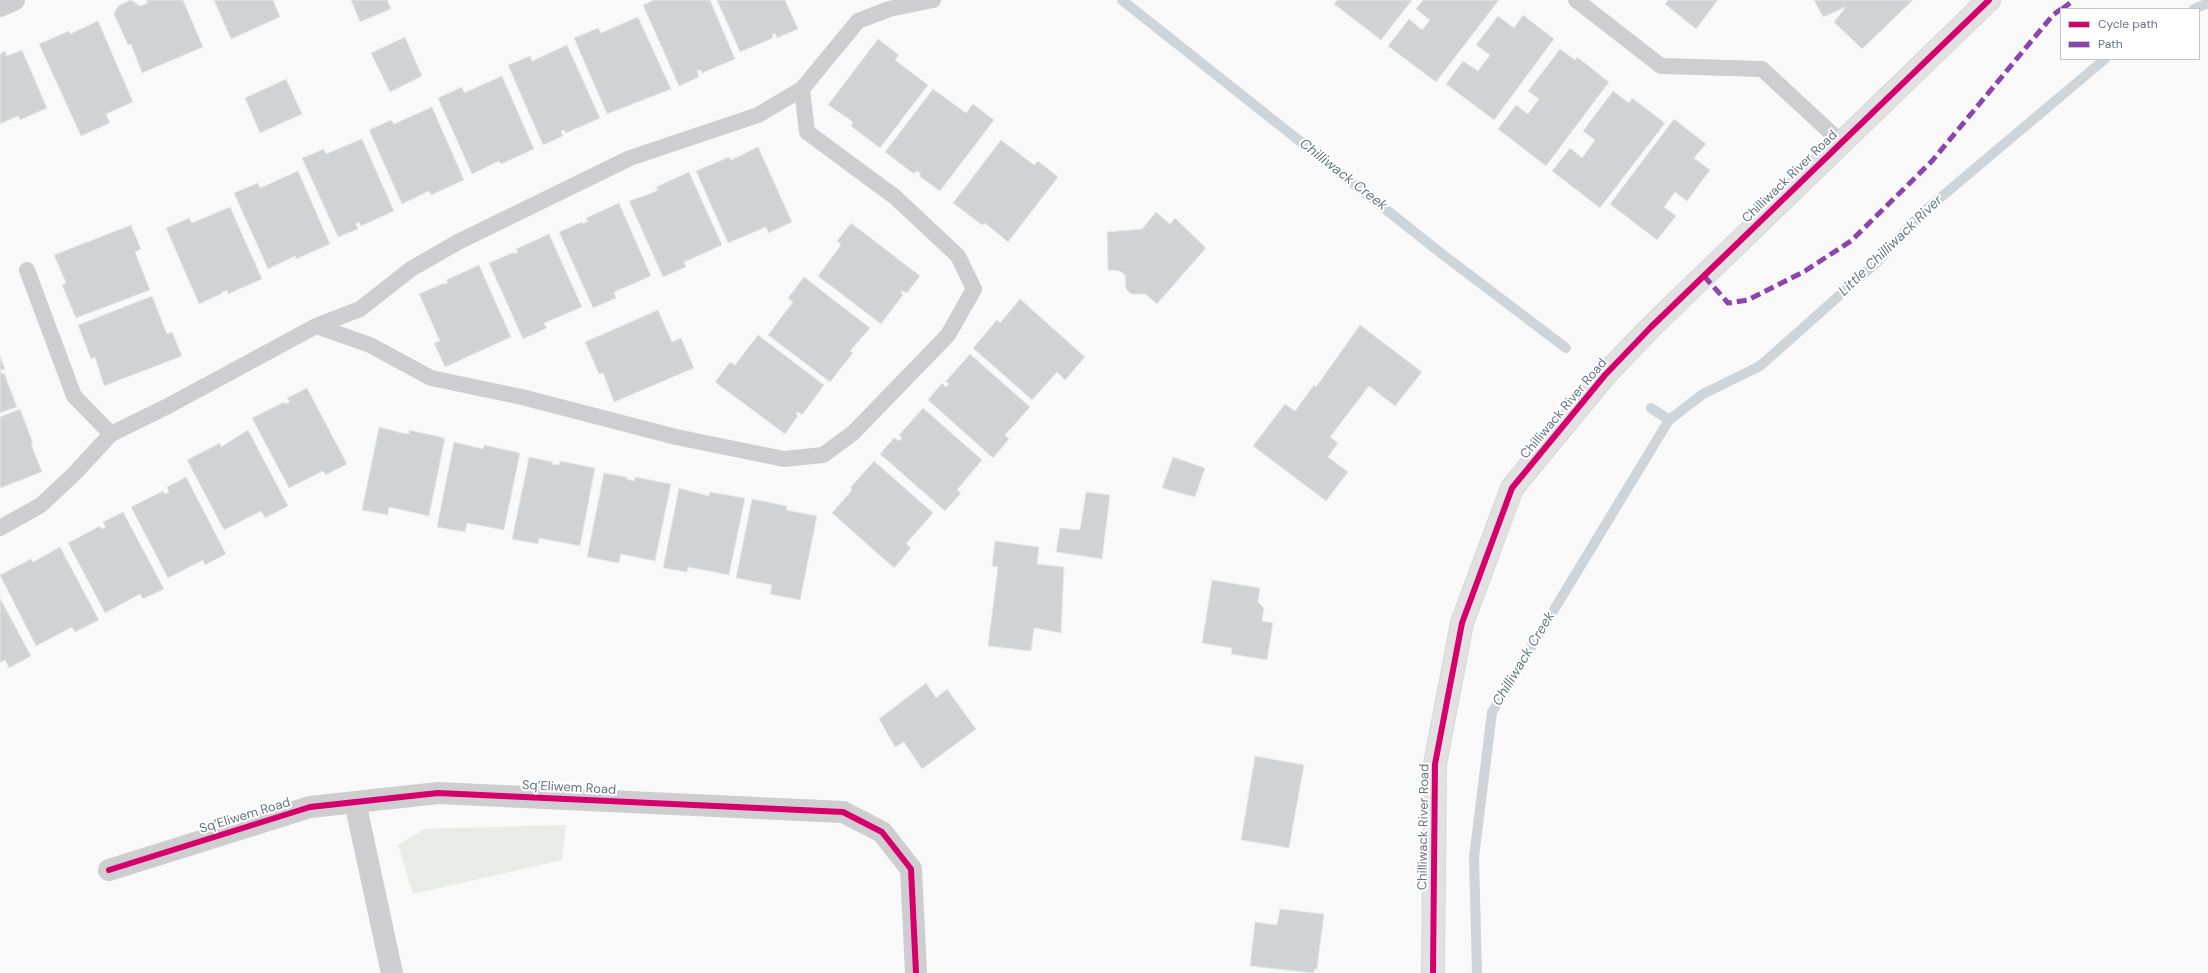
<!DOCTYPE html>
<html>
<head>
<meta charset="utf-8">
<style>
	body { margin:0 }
	#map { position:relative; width:2208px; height:973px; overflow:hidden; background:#f9f9f9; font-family:"DM Sans",sans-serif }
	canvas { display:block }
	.legend { position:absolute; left:2060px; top:8px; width:140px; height:52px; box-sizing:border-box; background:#fff; border:1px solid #c1c7cd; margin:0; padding:5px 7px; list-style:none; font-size:12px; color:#657483 }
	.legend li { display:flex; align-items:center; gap:8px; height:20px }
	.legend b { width:20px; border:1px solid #c1c7cd }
</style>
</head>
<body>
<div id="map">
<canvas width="2208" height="973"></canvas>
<ul class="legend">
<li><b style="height:5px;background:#d6006c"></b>Cycle path</li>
<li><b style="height:5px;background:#8e44ad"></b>Path</li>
</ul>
</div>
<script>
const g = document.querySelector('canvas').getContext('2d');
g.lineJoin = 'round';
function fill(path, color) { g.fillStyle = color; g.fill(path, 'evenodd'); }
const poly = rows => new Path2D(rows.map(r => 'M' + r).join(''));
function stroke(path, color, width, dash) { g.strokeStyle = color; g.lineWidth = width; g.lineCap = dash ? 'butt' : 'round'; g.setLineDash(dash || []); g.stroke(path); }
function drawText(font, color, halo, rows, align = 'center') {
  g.font = font + ' "DM Sans",sans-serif'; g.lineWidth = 4; g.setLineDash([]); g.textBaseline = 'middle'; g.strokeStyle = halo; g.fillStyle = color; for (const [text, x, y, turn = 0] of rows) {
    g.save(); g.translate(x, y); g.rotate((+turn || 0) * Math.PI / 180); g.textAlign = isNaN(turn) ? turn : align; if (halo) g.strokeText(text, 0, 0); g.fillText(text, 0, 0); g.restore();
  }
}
fill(poly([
	[566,825,562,860,413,894,398,845,425,829]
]), '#e8ebe6');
stroke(poly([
	[1122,0,1442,254,1566,348],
	[2194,9,2208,3],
	[1651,408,1669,420],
	[1477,973,1474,857,1492,712,1669,420,1703,394,1760,366,1876,263,1921,214,2105,59]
]), '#ced5da', 10);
const building = poly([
	[131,0,140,6,148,3,146,0,183,0,203,47,142,73,131,44,128,45,114,14,118,6,131,0],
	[214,0,273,0,280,17,231,39,214,0],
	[351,0,387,0,391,9,360,22,351,0],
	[654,0,710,0,735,59,702,73,701,70,697,71,699,77,679,86,643,5,654,0],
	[717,0,785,0,798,29,777,38,775,33,772,35,773,38,740,52,717,0],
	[1337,0,1412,0,1381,40,1334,4,1337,0],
	[1423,0,1499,0,1436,82,1388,46,1409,19,1422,30,1430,20,1416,9,1423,0],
	[1668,0,1718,0,1696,29,1665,4,1668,0],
	[1814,0,1913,0,1862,49,1834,22,1846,7,1823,17,1814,0],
	[1523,15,1554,39,1494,120,1446,84,1463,61,1478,71,1490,55,1476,45,1498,16,1514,28,1523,15],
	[638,17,671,89,607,114,574,38,598,28,601,33,638,17],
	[98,21,133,102,106,114,110,123,81,136,39,44,69,31,70,34,98,21],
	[405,37,422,76,390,92,371,53,405,37],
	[878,39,899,55,895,60,928,85,880,148,851,126,853,123,849,119,828,105,878,39],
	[567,45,600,118,566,133,564,130,561,131,563,136,543,145,508,65,530,56,532,61,567,45],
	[1560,49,1575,60,1577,57,1609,82,1546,166,1498,129,1516,105,1528,114,1539,99,1528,91,1560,49],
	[22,50,47,108,20,120,18,116,0,124,0,54,5,51,7,56,22,50],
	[502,76,534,149,501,164,499,161,472,174,438,98,462,87,464,93,502,76],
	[286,79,302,114,260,133,245,98,286,79],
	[933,89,966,113,973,104,994,120,940,191,919,176,921,174,916,171,914,174,885,152,933,89],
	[1613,91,1629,103,1632,98,1665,123,1600,208,1552,171,1570,148,1582,158,1595,140,1583,131,1613,91],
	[432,107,464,180,431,195,429,191,402,204,369,130,391,120,394,124,432,107],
	[1674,119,1706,144,1694,158,1710,170,1687,201,1675,192,1664,207,1676,216,1657,240,1610,204,1674,119],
	[362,139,394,211,361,226,359,222,356,224,358,229,338,237,302,158,324,149,326,154,362,139],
	[1001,140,1034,165,1038,161,1058,177,1008,242,985,223,982,225,953,203,1001,140],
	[758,147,792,222,768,233,766,227,728,243,696,171,729,157,731,160,758,147],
	[298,171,330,244,296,259,295,256,268,269,234,193,258,183,260,188,298,171],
	[689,172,722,245,684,262,686,267,663,277,629,201,652,193,658,190,656,187,689,172],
	[619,203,651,276,614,292,616,298,593,308,559,232,582,222,583,224,588,221,586,218,619,203],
	[230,207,262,279,228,294,227,290,221,293,221,294,199,304,166,228,189,218,192,223,230,207],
	[1156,212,1170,224,1175,218,1206,248,1157,304,1145,294,1131,294,1126,289,1125,275,1120,271,1108,270,1107,232,1142,229,1156,212],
	[851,223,920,276,907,293,902,291,901,293,903,295,881,324,818,276,841,245,837,241,851,223],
	[131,225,141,249,135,252,150,290,76,318,62,285,66,283,54,255,131,225],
	[549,234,582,307,544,323,547,328,523,339,489,263,512,253,518,253,516,249,549,234],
	[479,265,511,337,445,367,434,343,440,341,419,294,442,284,448,283,446,280,479,265],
	[804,277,870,328,850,351,853,353,830,382,768,335,793,302,788,298,804,277],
	[152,296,167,334,172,332,182,356,104,386,95,357,91,359,78,325,152,296],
	[1020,299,1085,357,1065,380,1057,372,1032,400,973,348,997,320,1000,323,1020,299],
	[658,310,672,342,681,338,694,368,614,402,603,373,599,374,585,342,658,310],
	[1360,325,1422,372,1395,406,1369,386,1330,437,1338,443,1328,457,1348,472,1326,501,1253,446,1285,404,1295,411,1314,385,1316,387,1360,325],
	[758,335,824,385,802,415,798,412,796,414,798,416,785,434,715,382,730,362,735,365,758,335],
	[970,354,1030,407,1005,435,1009,439,993,458,928,400,942,383,946,387,949,384,946,381,970,354],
	[0,356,5,369,0,370,2,374,4,373,17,407,0,413,0,356],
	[307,388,347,464,326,475,323,471,289,488,252,418,284,402,285,404,290,402,287,398,307,388],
	[923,408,982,460,957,490,961,493,945,511,880,454,894,438,899,441,902,438,899,435,923,408],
	[20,409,33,443,31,444,42,472,0,488,0,417,20,409],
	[379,427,402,433,409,434,409,430,445,438,429,516,389,507,388,515,362,510,379,427],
	[248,430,288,506,265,518,261,511,224,530,187,460,220,443,221,447,248,430],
	[454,442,483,449,484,445,520,453,504,530,467,523,465,532,437,527,454,442],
	[529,457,553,462,552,464,559,465,560,461,595,468,580,546,539,538,538,544,512,539,529,457],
	[1173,457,1205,468,1195,497,1162,488,1173,457],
	[874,461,933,513,906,544,911,548,894,568,832,513,852,490,850,488,874,461],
	[604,473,627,477,627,479,634,481,635,477,671,484,655,561,621,554,619,563,587,557,604,473],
	[186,477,226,554,205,565,203,560,168,578,131,507,163,491,165,494,169,492,167,487,186,477],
	[679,488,709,496,710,492,745,498,729,575,688,567,687,572,663,568,679,488],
	[1086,492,1110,495,1102,559,1056,552,1060,528,1080,530,1086,492],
	[752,499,787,506,786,510,817,516,800,600,770,594,772,585,736,578,752,499],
	[123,512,164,589,143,599,140,594,105,613,68,543,100,526,101,529,106,527,103,522,123,512],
	[995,541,1039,547,1037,564,1064,567,1061,633,1034,628,1031,651,988,646,998,567,992,566,995,541],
	[60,547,99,620,75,632,72,627,36,646,0,575,31,559,33,562,60,547],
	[1212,580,1260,588,1258,602,1264,608,1262,621,1273,623,1267,660,1231,654,1232,648,1202,643,1212,580],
	[0,598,31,656,9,668,5,660,0,663,0,598],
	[926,683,936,698,947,689,976,729,922,769,904,742,895,747,879,719,926,683],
	[1255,756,1304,765,1289,848,1241,840,1255,756],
	[1280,909,1324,914,1317,969,1314,969,1314,973,1250,966,1255,922,1277,925,1280,909]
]);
fill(building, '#d0d2d3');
stroke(building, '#e8e8e8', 1);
const secondary = poly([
	[1433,973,1435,764,1462,623,1512,488,1605,375,1651,327,1989,0]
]);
stroke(secondary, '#d6d7d8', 24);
stroke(poly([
	[1576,0,1661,66,1762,69,1842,143],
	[27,270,74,396,111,434],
	[316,326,360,309,411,269,458,242,630,158,758,115,802,89],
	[0,528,41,505,74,474,111,434,168,406,316,326,370,345,431,378,522,397,676,437,784,459,823,455,853,433,948,335,974,289,958,256,895,197,807,132,802,89,858,21,889,9,933,0]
]), '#ceced0', 16);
stroke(poly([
	[0,6,14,0],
	[355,802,392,973],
	[109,870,310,807,438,793,843,812,882,832,911,869,916,973]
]), '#ceced0', 22);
stroke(secondary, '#e1e1e2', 22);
stroke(poly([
	[2062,9,2074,0],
	[1704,276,1728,303,1748,300,1805,271,1851,241,1932,161,2053,15,2061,9]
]), '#8e44ad', 5, [10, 5]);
stroke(poly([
	[109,870,310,807,438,793,843,812,882,832,911,869,916,973],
	[1433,973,1435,764,1462,623,1512,488,1605,375,1651,327,1989,0]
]), '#d6006c', 6);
drawText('13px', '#657483', '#fff', [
	["Chilliwack River Road",1790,177,-44],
	["Chilliwack River Road",1564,409,-50],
	["Sq’Eliwem Road",569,788,3],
	["Sq’Eliwem Road",245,816,-17],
	["Chilliwack River Road",1424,827,-89]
]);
drawText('italic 14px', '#657a83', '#fff', [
	["Chilliwack Creek",1343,175,38],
	["Little Chilliwack River",1891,246,-44],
	["Chilliwack Creek",1524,659,-59]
]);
</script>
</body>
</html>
